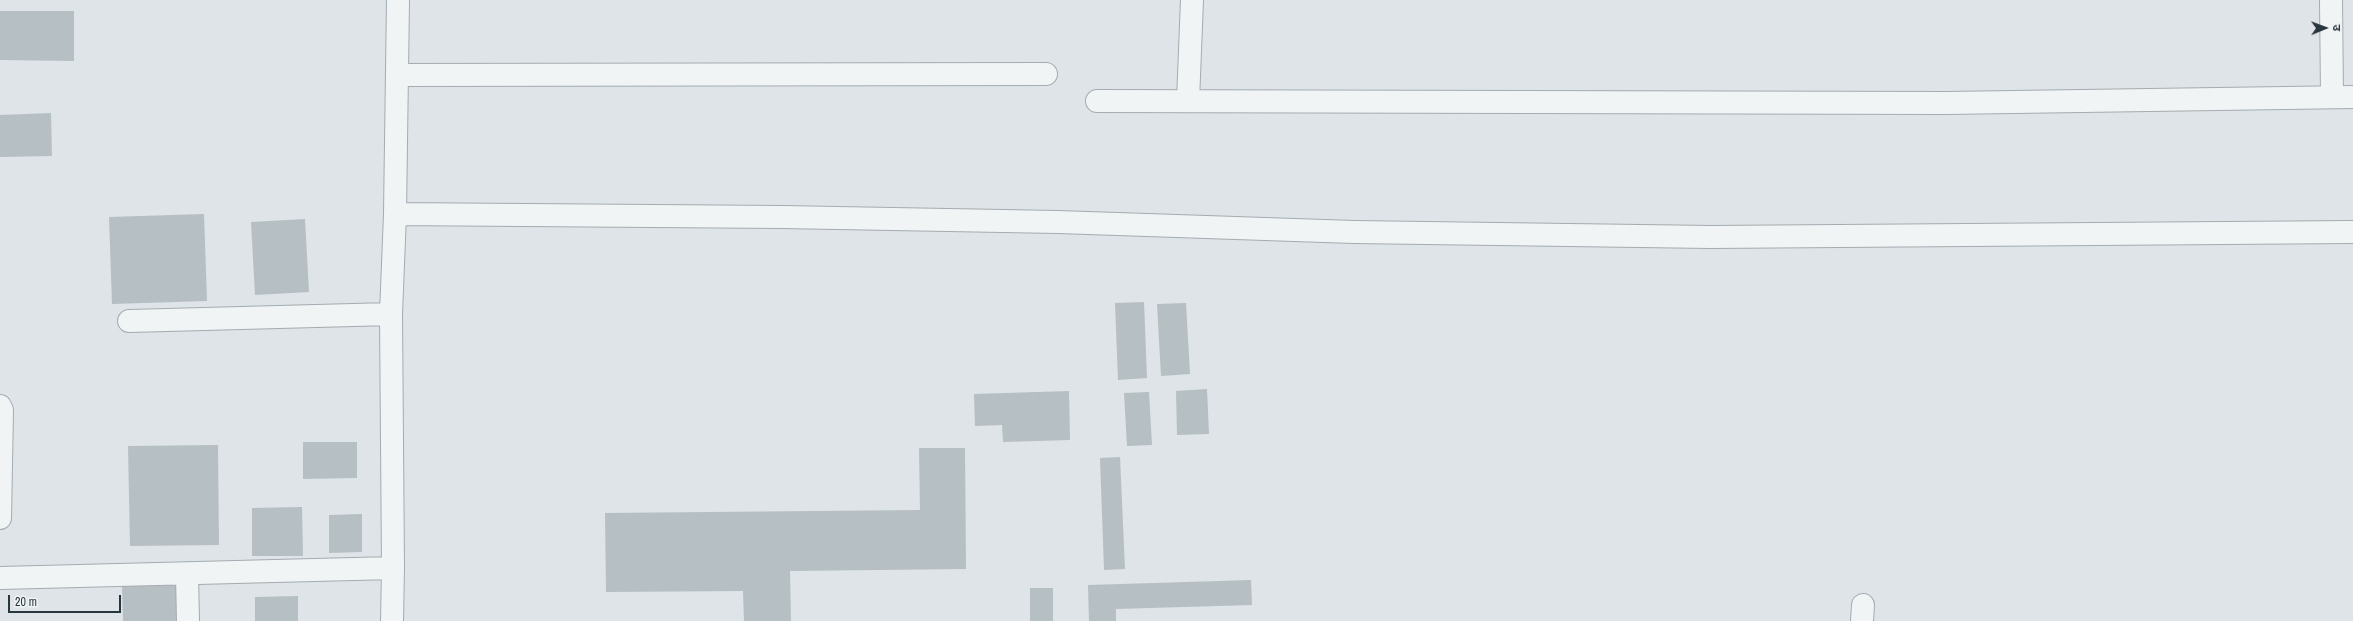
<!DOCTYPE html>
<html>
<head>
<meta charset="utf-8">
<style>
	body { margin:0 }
	#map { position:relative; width:2353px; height:621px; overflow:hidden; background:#dee4e7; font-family:"Archivo Narrow","Noto Sans Devanagari",sans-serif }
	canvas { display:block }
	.north { position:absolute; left:2305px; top:8px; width:40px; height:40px; -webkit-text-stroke:3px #edf2f5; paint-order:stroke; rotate:89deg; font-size:11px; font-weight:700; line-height:16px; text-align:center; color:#28363d }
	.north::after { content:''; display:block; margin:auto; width:14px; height:18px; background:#28363d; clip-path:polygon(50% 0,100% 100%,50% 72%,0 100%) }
	.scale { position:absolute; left:8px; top:595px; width:113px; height:18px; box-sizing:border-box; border:2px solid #28363d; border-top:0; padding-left:5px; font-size:12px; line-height:14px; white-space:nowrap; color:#28363d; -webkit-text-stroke:3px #edf2f5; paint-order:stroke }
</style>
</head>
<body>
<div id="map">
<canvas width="2353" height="621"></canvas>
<div class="north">उ</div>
<div class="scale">20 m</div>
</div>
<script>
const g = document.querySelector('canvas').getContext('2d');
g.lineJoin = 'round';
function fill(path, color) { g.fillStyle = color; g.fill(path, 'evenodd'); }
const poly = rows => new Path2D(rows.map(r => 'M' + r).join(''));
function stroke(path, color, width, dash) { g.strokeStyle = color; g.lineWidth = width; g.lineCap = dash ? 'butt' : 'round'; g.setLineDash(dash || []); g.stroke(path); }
fill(poly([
	[0,11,74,11,74,61,0,60],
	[51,113,52,156,0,157,0,115],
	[204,214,207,301,112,304,109,217],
	[305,219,309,292,255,295,251,222],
	[1144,302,1147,378,1118,380,1115,303],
	[1186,303,1190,374,1161,376,1157,304],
	[1207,389,1209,434,1177,435,1176,391],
	[1069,391,1070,440,1003,442,1002,425,975,426,974,394],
	[1149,392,1152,445,1127,446,1124,393],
	[303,442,357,442,357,478,303,479],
	[218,445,219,545,130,546,128,446],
	[919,448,965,448,966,569,790,571,791,621,744,621,743,591,606,592,605,513,920,510],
	[1120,457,1125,569,1104,570,1100,458],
	[302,507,303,556,252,556,252,508],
	[362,514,362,552,329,553,329,515],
	[1251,580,1252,605,1116,609,1116,621,1089,621,1088,585],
	[186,585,186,621,123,621,122,586],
	[1030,588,1053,588,1053,621,1030,621],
	[298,596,298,621,255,621,255,597]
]), '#b6bfc3');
const minor = poly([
	[2331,0,2332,96],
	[397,75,1046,74],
	[1097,101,1946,103,2353,97],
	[1188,101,1192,0],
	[395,214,782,217,1058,222,1354,232,1711,237,2353,232],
	[129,321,391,314],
	[0,406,2,410,0,518],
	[187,574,188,621],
	[0,578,393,568],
	[392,621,393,568,391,314,395,214,398,0],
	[1862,621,1863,605]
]);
stroke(minor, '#a4acb1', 24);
stroke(minor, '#f1f4f5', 22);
</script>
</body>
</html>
